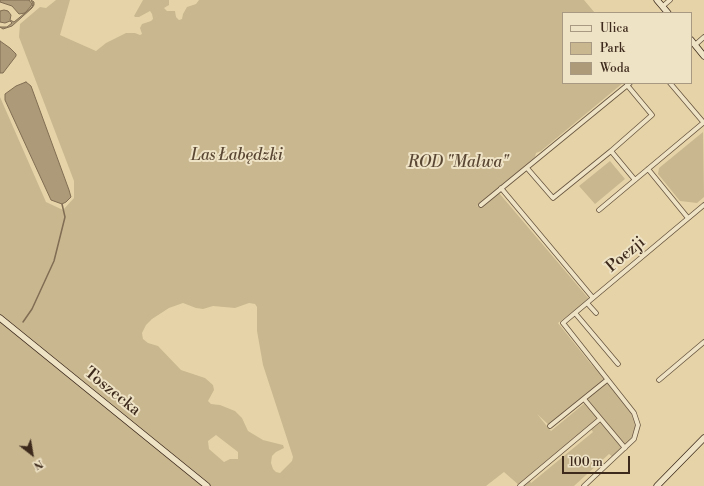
<!DOCTYPE html>
<html>
<head>
<meta charset="utf-8">
<style>
	body { margin:0 }
	#map { position:relative; width:704px; height:486px; overflow:hidden; background:#e6d4a8; font-family:"Libre Bodoni",serif }
	canvas { display:block }
	.legend { position:absolute; left:562px; top:12px; width:130px; height:72px; box-sizing:border-box; background:#efe3c6; border:1px solid #a89982; margin:0; padding:5px 7px; list-style:none; font-size:12px; color:#3d2a1c }
	.legend li { display:flex; align-items:center; gap:8px; height:20px }
	.legend b { width:20px; border:1px solid #a89982 }
	.north { position:absolute; left:12px; top:434px; width:40px; height:40px; -webkit-text-stroke:3px #efe3c6; paint-order:stroke; rotate:149deg; font-size:11px; font-weight:700; line-height:16px; text-align:center; color:#3d2a1c }
	.north::after { content:''; display:block; margin:auto; width:14px; height:18px; background:#3d2a1c; clip-path:polygon(50% 0,100% 100%,50% 72%,0 100%) }
	.scale { position:absolute; left:562px; top:456px; width:68px; height:18px; box-sizing:border-box; border:2px solid #3d2a1c; border-top:0; padding-left:5px; font-size:12px; line-height:14px; white-space:nowrap; color:#3d2a1c; -webkit-text-stroke:3px #efe3c6; paint-order:stroke }
</style>
</head>
<body>
<div id="map">
<canvas width="704" height="486"></canvas>
<ul class="legend">
<li><b style="height:5px;background:#efe3c6"></b>Ulica</li>
<li><b style="height:11px;background:#c9b790"></b>Park</li>
<li><b style="height:11px;background:#ad9a78"></b>Woda</li>
</ul>
<div class="north">N</div>
<div class="scale">100 m</div>
</div>
<script>
const g = document.querySelector('canvas').getContext('2d');
g.lineJoin = 'round';
function fill(path, color) { g.fillStyle = color; g.fill(path, 'evenodd'); }
const poly = rows => new Path2D(rows.map(r => 'M' + r).join(''));
function stroke(path, color, width, dash) { g.strokeStyle = color; g.lineWidth = width; g.lineCap = dash ? 'butt' : 'round'; g.setLineDash(dash || []); g.stroke(path); }
function drawText(font, color, halo, rows, align = 'center') {
  g.font = font + ' "Libre Bodoni",serif'; g.lineWidth = 4; g.setLineDash([]); g.textBaseline = 'middle'; g.strokeStyle = halo; g.fillStyle = color; for (const [text, x, y, turn = 0] of rows) {
    g.save(); g.translate(x, y); g.rotate((+turn || 0) * Math.PI / 180); g.textAlign = isNaN(turn) ? turn : align; if (halo) g.strokeText(text, 0, 0); g.fillText(text, 0, 0); g.restore();
  }
}
fill(poly([
	[56,0,70,0,60,35,96,51,106,43,126,33,135,33,140,35,142,34,140,28,142,24,151,21,153,19,152,14,150,11,139,17,135,17,134,16,143,0,169,0,169,5,164,8,167,11,175,11,176,17,179,20,182,19,183,14,187,7,196,4,199,0,584,0,595,13,563,13,563,83,623,83,541,151,536,153,535,157,476,207,499,193,589,299,558,323,591,364,607,380,636,419,636,436,614,458,609,454,574,486,520,486,504,472,486,486,0,486,0,97,46,202,63,210,74,198,74,181,19,37,20,24,40,7,46,8],
	[183,303,196,308,203,309,213,306,235,308,249,303,255,304,257,307,257,331,263,365,293,457,292,461,280,473,276,472,273,469,271,463,272,456,276,452,284,448,283,445,263,440,248,431,242,418,235,411,220,405,211,404,208,401,214,390,213,385,205,378,181,370,158,346,148,343,143,339,142,333,146,325,152,319,169,308],
	[584,399,586,402,551,431,537,414,550,426],
	[590,428,593,432,531,483,529,479],
	[216,435,238,452,238,459,230,459,224,462,209,449,208,441],
	[703,132,704,197,697,203,680,201,658,174,659,168],
	[610,161,625,179,595,204,579,186]
]), '#c9b790');
const water = poly([
	[0,0,29,0,32,4,31,6,25,13,32,7,33,4,31,0,34,2,34,5,32,8,12,26,3,29,0,27,7,27,12,23,10,21,5,23,0,22,0,11,4,10,8,11,11,15,10,20,14,22,25,13,19,14,12,6,0,2,0,0],
	[0,41,10,48,16,54,16,56,3,73,0,73,0,41],
	[26,82,31,86,69,190,71,197,66,202,62,204,51,200,5,100,5,94,16,86,26,82]
]);
fill(water, '#ad9a78');
stroke(water, '#806d53', 1);
stroke(poly([
	[23,322,32,309,54,261,65,217,62,204]
]), '#806d53', 1.5);
const street = poly([
	[663,6,670,0],
	[695,45,704,37],
	[670,83,704,123],
	[627,85,652,115,611,151,635,180],
	[527,168,553,198,611,151],
	[648,169,688,218],
	[501,188,593,298],
	[481,205,630,83],
	[599,210,703,123],
	[587,303,596,313],
	[575,313,618,364],
	[659,380,704,342],
	[584,399,625,448],
	[550,426,607,380],
	[520,486,600,419],
	[584,486,634,439,638,425,634,413,563,323,704,205]
]);
const secondary = poly([
	[657,0,668,13],
	[691,40,704,56],
	[0,318,207,486],
	[657,486,704,438]
]);
stroke(street, '#67543f', 5.5);
stroke(secondary, '#3d2a1c', 7);
stroke(street, '#efe3c6', 4);
stroke(secondary, '#efe3c6', 5.5);
drawText('italic 16px', '#594633', '#efe3c6', [
	["Las Łabędzki",237,156],
	["ROD \"Malwa\"",458,163]
]);
drawText('16px', '#3d2a1c', '#efe3c6', [
	["Poezji",626,255,-40],
	["Toszecka",112,392,39]
]);
</script>
</body>
</html>
